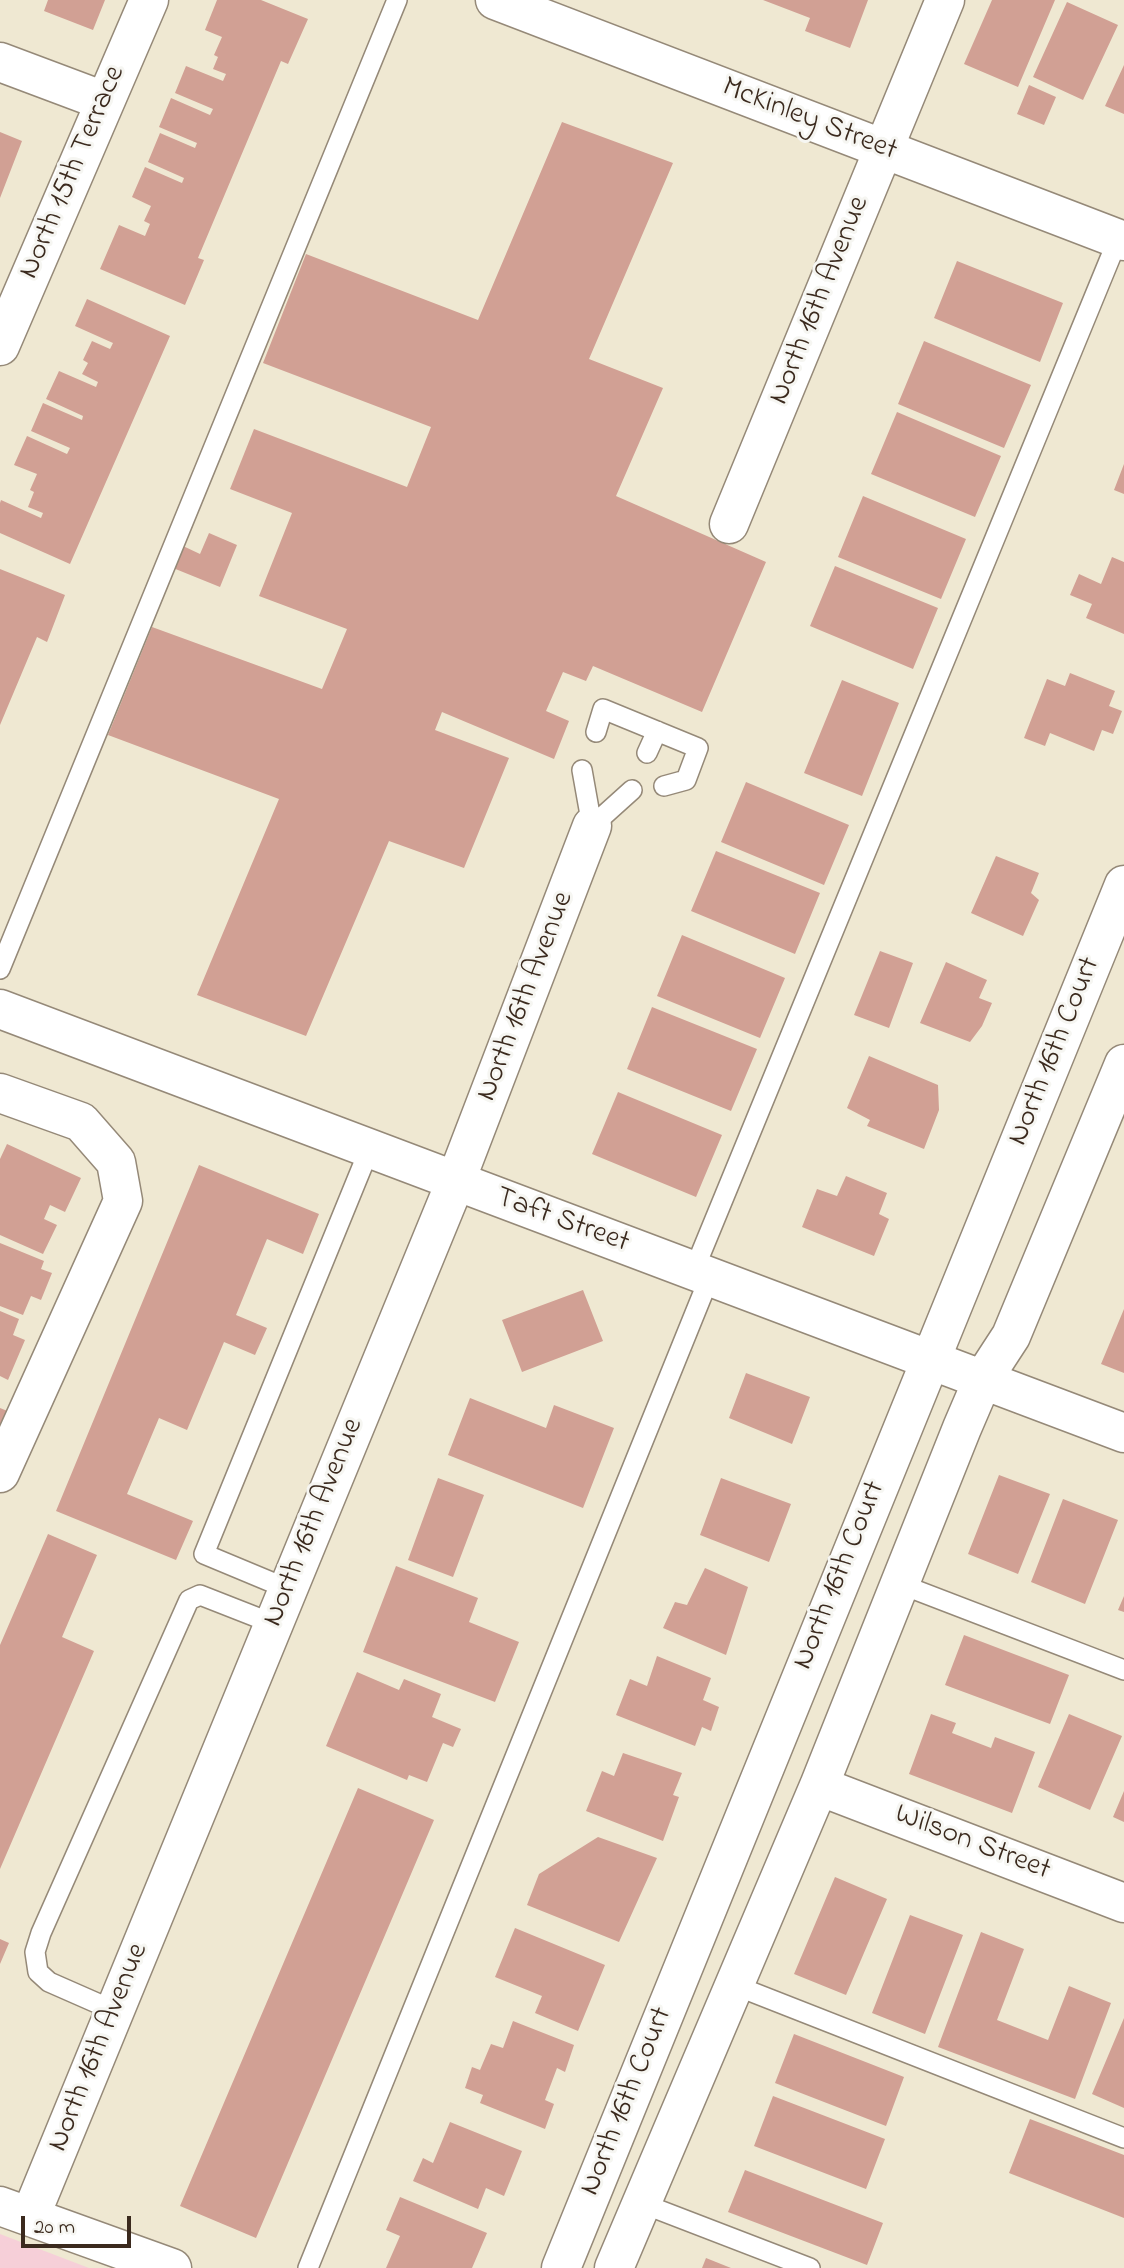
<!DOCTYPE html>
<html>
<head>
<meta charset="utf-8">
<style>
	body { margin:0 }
	#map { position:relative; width:1124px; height:2268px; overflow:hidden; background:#efe8d2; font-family:"Indie Flower",sans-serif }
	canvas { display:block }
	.scale { position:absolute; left:21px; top:2216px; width:110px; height:32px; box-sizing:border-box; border:4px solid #3b2a1e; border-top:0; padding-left:9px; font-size:21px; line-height:24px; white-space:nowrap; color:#3b2a1e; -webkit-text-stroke:5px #f6f6f2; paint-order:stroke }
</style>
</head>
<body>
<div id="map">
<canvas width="1124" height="2268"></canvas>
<div class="scale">20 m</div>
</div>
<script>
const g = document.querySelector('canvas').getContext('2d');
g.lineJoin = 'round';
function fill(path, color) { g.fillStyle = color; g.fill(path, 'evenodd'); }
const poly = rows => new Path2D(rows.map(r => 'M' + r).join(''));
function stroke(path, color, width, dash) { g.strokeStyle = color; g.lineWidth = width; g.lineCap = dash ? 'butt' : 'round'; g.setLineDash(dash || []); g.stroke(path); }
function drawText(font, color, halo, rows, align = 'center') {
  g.font = font + ' "Indie Flower",sans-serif'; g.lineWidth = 6; g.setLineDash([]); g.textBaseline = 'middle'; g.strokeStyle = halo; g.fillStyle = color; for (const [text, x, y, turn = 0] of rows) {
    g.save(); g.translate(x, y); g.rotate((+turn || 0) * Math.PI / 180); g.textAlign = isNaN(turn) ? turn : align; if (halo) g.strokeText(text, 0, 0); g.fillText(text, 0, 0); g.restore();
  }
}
fill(poly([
	[0,2234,89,2268,0,2268]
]), '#f6cfd8');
fill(poly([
	[48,0,105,0,93,30,44,11],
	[217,0,261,0,308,19,288,64,281,61,198,258,204,260,185,305,100,269,119,225,145,236,150,224,144,221,151,206,132,197,145,167,182,183,184,178,148,162,160,133,195,148,197,143,159,127,171,98,210,115,213,109,175,93,186,66,223,81,226,74,213,69,218,57,214,55,222,37,205,30],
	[763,0,868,0,850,48,805,31,810,18],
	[992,0,1055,0,1018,87,964,64],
	[1067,2,1118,25,1083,100,1033,77],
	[1124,65,1124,114,1105,106],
	[1029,85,1056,97,1044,125,1017,114],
	[562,122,673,163,589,359,663,388,616,496,766,562,702,712,593,666,586,681,563,672,546,711,569,721,554,759,442,712,435,730,509,758,464,868,389,841,306,1036,197,995,279,799,108,735,152,627,322,689,347,629,259,596,292,513,230,489,254,429,407,487,431,427,263,363,306,254,478,320],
	[0,132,22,141,0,198],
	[957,261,1063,303,1040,362,934,318],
	[87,299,170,336,70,564,0,533,0,503,1,500,41,518,43,513,28,507,34,492,30,490,37,474,14,465,27,436,67,454,70,448,31,431,43,403,82,420,83,416,46,399,59,371,96,387,98,382,82,374,88,363,83,360,92,341,110,349,113,343,75,326],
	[924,341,1031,385,1004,448,898,404],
	[897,412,1001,456,975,517,871,474],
	[1124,464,1124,494,1114,490],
	[863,496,966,539,941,599,838,557],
	[209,533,237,545,220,587,173,568,183,546,200,554],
	[1112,557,1124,562,1124,634,1086,618,1092,604,1070,595,1079,574,1101,584],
	[835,566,938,608,913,669,810,626],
	[0,569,65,595,47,642,37,637,0,725],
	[1070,673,1115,691,1109,706,1122,711,1113,734,1102,730,1094,751,1050,733,1045,746,1024,738,1047,679,1065,686],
	[842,680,899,703,862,796,804,773],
	[746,782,849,825,824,885,721,842],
	[716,851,820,893,795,954,691,911],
	[996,856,1039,873,1031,893,1039,900,1023,936,971,913],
	[682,935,785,978,760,1038,657,996],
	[880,951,913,963,889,1028,854,1015],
	[946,962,987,980,979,998,992,1003,982,1026,970,1042,920,1023],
	[652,1007,757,1049,731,1111,627,1069],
	[869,1056,938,1085,939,1110,924,1149,867,1126,870,1120,847,1108],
	[618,1092,722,1135,696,1197,592,1154],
	[7,1144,81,1178,65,1212,50,1205,44,1219,57,1225,43,1254,0,1235,0,1159],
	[199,1165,319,1214,303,1254,267,1239,236,1315,267,1328,255,1355,224,1342,187,1430,159,1418,127,1494,193,1521,176,1560,56,1511],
	[846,1176,887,1193,879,1214,889,1219,874,1256,802,1227,817,1189,837,1196],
	[0,1243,44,1261,41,1269,52,1273,41,1300,31,1296,23,1315,0,1306],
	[583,1290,603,1341,522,1372,502,1320],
	[1124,1309,1124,1373,1101,1364],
	[0,1311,19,1319,13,1335,25,1340,8,1380,0,1376],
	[746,1373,810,1397,792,1444,729,1418],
	[470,1398,546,1428,554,1405,614,1428,583,1508,448,1455],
	[0,1408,20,1416,0,1429],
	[999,1475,1050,1494,1018,1574,968,1554],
	[438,1478,484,1495,453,1577,408,1560],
	[721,1478,791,1504,769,1562,700,1535],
	[1063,1499,1118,1520,1085,1604,1031,1582],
	[48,1534,97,1555,62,1637,94,1651,0,1869,0,1645],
	[396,1566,478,1598,469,1622,519,1642,495,1702,363,1652],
	[705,1568,748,1587,726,1655,663,1628,675,1602,687,1605],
	[1124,1596,1124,1612,1118,1610],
	[964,1635,1069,1675,1050,1724,945,1685],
	[657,1656,711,1678,703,1700,719,1707,711,1731,702,1727,695,1746,616,1715,630,1679,647,1686],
	[357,1672,399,1690,404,1679,441,1694,432,1717,461,1729,453,1747,443,1743,427,1782,409,1775,407,1780,326,1746],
	[931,1714,956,1723,952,1733,991,1748,995,1737,1035,1752,1012,1813,909,1774],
	[1069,1714,1122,1736,1090,1810,1038,1787],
	[623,1753,682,1773,673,1795,679,1797,663,1841,586,1811,602,1771,614,1776],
	[358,1788,434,1820,256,2238,180,2206],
	[1124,1791,1124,1822,1113,1817],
	[598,1837,657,1858,619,1942,527,1905,539,1874],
	[835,1877,887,1899,846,1995,794,1974],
	[910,1915,963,1935,925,2034,872,2013],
	[515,1928,605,1965,578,2031,535,2013,542,1996,495,1977],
	[981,1932,1024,1949,997,2020,1048,2040,1069,1986,1111,2003,1075,2099,938,2047],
	[0,1939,9,1943,0,1964],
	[1124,2018,1124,2108,1092,2094],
	[513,2021,574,2045,565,2072,557,2068,545,2100,554,2104,545,2129,480,2103,483,2095,465,2088,472,2067,480,2070,491,2044,503,2048],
	[794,2034,904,2077,886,2126,775,2083],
	[773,2096,885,2139,866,2189,754,2146],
	[1030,2119,1124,2155,1124,2218,1009,2173],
	[450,2122,522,2151,504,2196,486,2188,478,2209,413,2181,423,2158,433,2163],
	[745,2170,883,2223,867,2265,728,2212],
	[400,2197,487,2233,472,2268,386,2268,400,2236,386,2230],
	[706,2258,731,2268,702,2268]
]), '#d1a094');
const lane = poly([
	[596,732,603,709,698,748,686,780,664,786],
	[647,753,657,731],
	[582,770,592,826],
	[592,826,632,790],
	[0,969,397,0],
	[694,1270,1118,239],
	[900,1584,1124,1670],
	[288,1589,204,1554,369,1150],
	[734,1985,1124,2138],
	[115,2011,49,1982,38,1972,35,1952,41,1933,189,1600,200,1595,274,1624],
	[641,2203,810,2268],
	[308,2268,710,1276]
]);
const street = poly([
	[495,0,1124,241],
	[0,62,104,101],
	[0,346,149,0],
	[729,524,945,0],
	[0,1009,1124,1433],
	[0,1093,81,1122,116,1162,123,1201,0,1473],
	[819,1786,1124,1903],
	[0,2206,172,2268],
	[30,2217,455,1183,592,826],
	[561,2268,1124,885],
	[614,2268,819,1786,962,1428,983,1379,1011,1336,1124,1064]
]);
stroke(lane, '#958978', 22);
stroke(street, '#958978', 41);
stroke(lane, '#fff', 19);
stroke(street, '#fff', 38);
drawText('30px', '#3b2a1e', '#f6f6f2', [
	["McKinley Street",809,121,21],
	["North 15th Terrace",74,173,-67],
	["North 16th Avenue",821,301,-68],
	["North 16th Avenue",527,997,-69],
	["North 16th Court",1056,1052,-68],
	["Taft Street",562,1222,20],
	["North 16th Avenue",315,1523,-68],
	["North 16th Court",841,1576,-68],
	["Wilson Street",972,1844,21],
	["North 16th Avenue",100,2048,-68],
	["North 16th Court",628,2102,-68]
]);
</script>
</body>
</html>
